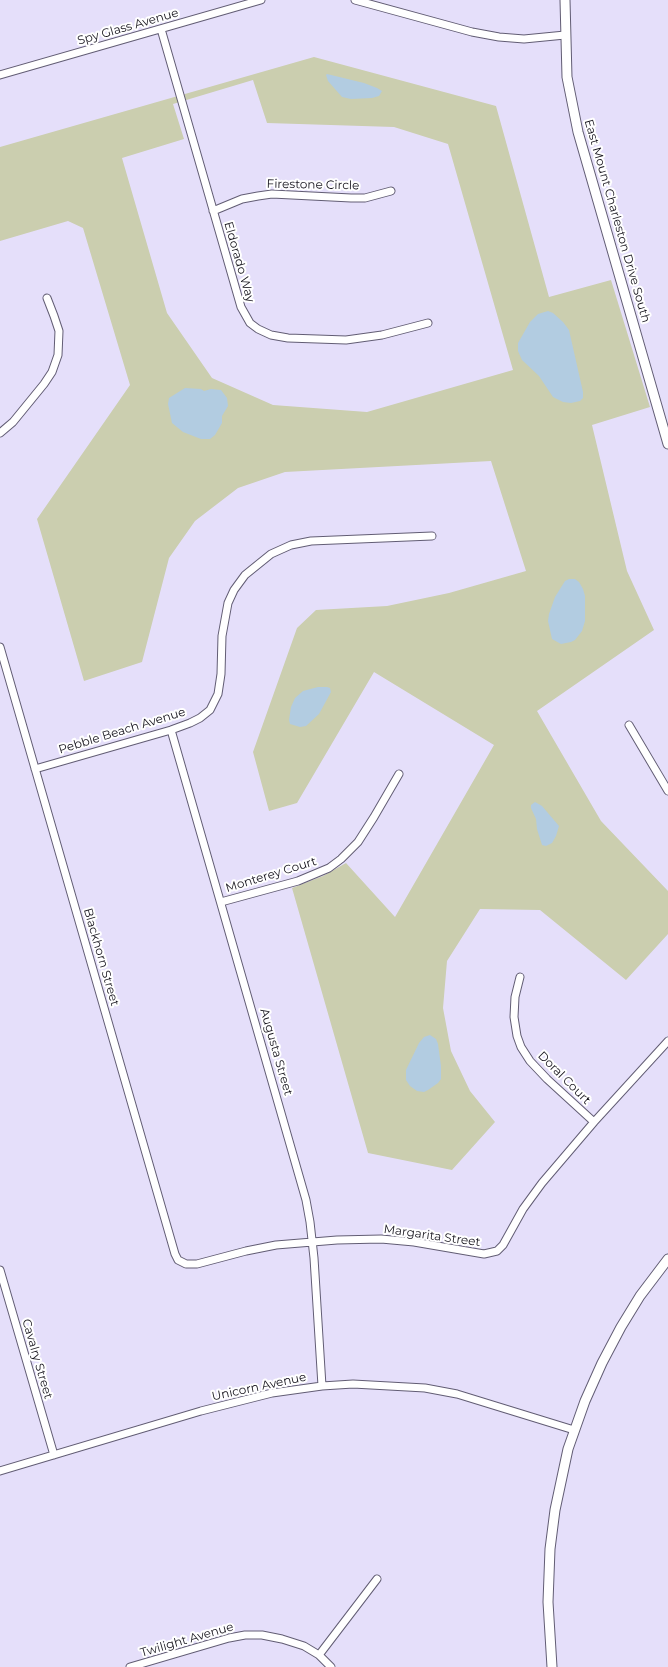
<!DOCTYPE html>
<html>
<head>
<meta charset="utf-8">
<style>
	body { margin:0 }
	canvas { display:block; background:#e5dffa }
</style>
</head>
<body>
<canvas width="668" height="1667"></canvas>
<script>
const g = document.querySelector('canvas').getContext('2d');
g.lineJoin = 'round';
function fill(path, color) { g.fillStyle = color; g.fill(path, 'evenodd'); }
const poly = rows => new Path2D(rows.map(r => 'M' + r).join(''));
function stroke(path, color, width, dash) { g.strokeStyle = color; g.lineWidth = width; g.lineCap = dash ? 'butt' : 'round'; g.setLineDash(dash || []); g.stroke(path); }
function drawText(font, color, halo, rows, align = 'center') {
  g.font = font + ' Montserrat,sans-serif'; g.lineWidth = 4; g.setLineDash([]); g.textBaseline = 'middle'; g.strokeStyle = halo; g.fillStyle = color; for (const [text, x, y, turn = 0] of rows) {
    g.save(); g.translate(x, y); g.rotate((+turn || 0) * Math.PI / 180); g.textAlign = isNaN(turn) ? turn : align; if (halo) g.strokeText(text, 0, 0); g.fillText(text, 0, 0); g.restore();
  }
}
fill(poly([
	[314,57,496,106,549,297,611,280,650,407,592,425,627,571,654,630,537,711,601,821,668,891,668,934,626,980,540,910,480,909,447,961,443,1008,451,1051,470,1091,495,1122,452,1170,368,1153,292,888,323,876,346,863,395,917,494,745,374,672,297,803,269,811,253,752,297,628,316,610,387,606,449,593,526,571,491,461,285,472,238,488,195,521,169,558,142,662,84,681,37,519,130,385,83,228,68,221,0,241,0,147],
	[253,80,267,123,394,127,448,144,513,370,367,412,273,405,212,378,167,313,122,158,184,139,173,104]
]), '#cbceaf');
fill(poly([
	[327,74,364,83,377,88,382,91,379,96,372,98,351,99,342,97,328,81,326,75],
	[548,311,553,313,563,322,569,330,583,392,583,398,580,401,571,403,563,402,553,397,539,376,522,360,518,351,518,343,530,322,538,314],
	[185,388,201,389,204,391,211,389,221,390,227,398,228,406,222,416,222,423,215,435,210,439,201,439,183,432,172,423,168,404,169,398],
	[569,579,575,579,579,582,583,589,585,596,585,621,582,631,575,640,571,642,561,644,552,639,548,621,549,614,555,597,565,581],
	[318,687,327,687,330,688,331,692,319,714,306,726,300,727,290,724,289,720,291,707,295,698,303,691],
	[535,802,542,806,559,826,556,836,552,843,546,846,542,845,537,829,536,819,531,808,531,805],
	[430,1035,436,1039,438,1044,441,1066,441,1079,438,1083,428,1090,424,1092,417,1091,410,1086,406,1080,406,1070,419,1043,424,1037]
]), '#b2cce1');
const minor = poly([
	[355,0,472,32,499,37,524,39,565,35],
	[161,29,241,307,250,323,258,329,271,335,288,338,346,340,382,335,428,323],
	[0,75,261,0],
	[213,211,242,199,258,196,272,194,351,198,365,198,391,191],
	[0,433,13,422,44,384,52,372,58,355,59,331,54,316,47,298],
	[0,647,175,1254,178,1260,186,1264,197,1264,246,1251,276,1245,337,1240,381,1239,414,1242,484,1254,497,1251,503,1245,523,1209,542,1183,594,1122,668,1041],
	[629,725,668,791],
	[171,730,306,1200,310,1222,314,1258,322,1386],
	[35,769,171,730,190,723,200,718,210,710,218,694,221,674,222,636,228,603,234,590,245,575,271,554,291,545,311,541,432,536],
	[221,902,298,881,329,868,341,859,358,842,374,817,399,774],
	[520,977,515,997,514,1017,517,1036,521,1047,530,1061,547,1079,594,1122],
	[0,1270,54,1455],
	[0,1471,201,1411,272,1393,322,1386,353,1384,425,1388,457,1394,574,1430],
	[319,1655,377,1579],
	[130,1667,229,1638,245,1635,262,1635,282,1639,304,1646,319,1655,331,1667]
]);
const tertiary = poly([
	[565,0,567,77,578,132,668,444],
	[552,1667,548,1602,550,1549,555,1510,568,1449,585,1401,602,1363,621,1327,640,1296,668,1259]
]);
stroke(minor, '#625d74', 9);
stroke(tertiary, '#625d74', 11);
stroke(minor, '#fff', 7);
stroke(tertiary, '#fff', 9);
drawText('12px', '#16141d', '#fff', [
	["Spy Glass Avenue",128,27,-16],
	["Firestone Circle",313,185,1],
	["East Mount Charleston Drive South",617,221,74],
	["Eldorado Way",239,262,74],
	["Pebble Beach Avenue",122,731,-17],
	["Monterey Court",271,875,-17],
	["Blackhorn Street",101,957,74],
	["Augusta Street",276,1052,74],
	["Doral Court",564,1078,45],
	["Margarita Street",432,1236,8],
	["Cavalry Street",37,1359,74],
	["Unicorn Avenue",259,1387,-12],
	["Twilight Avenue",187,1640,-16]
]);
</script>
</body>
</html>
